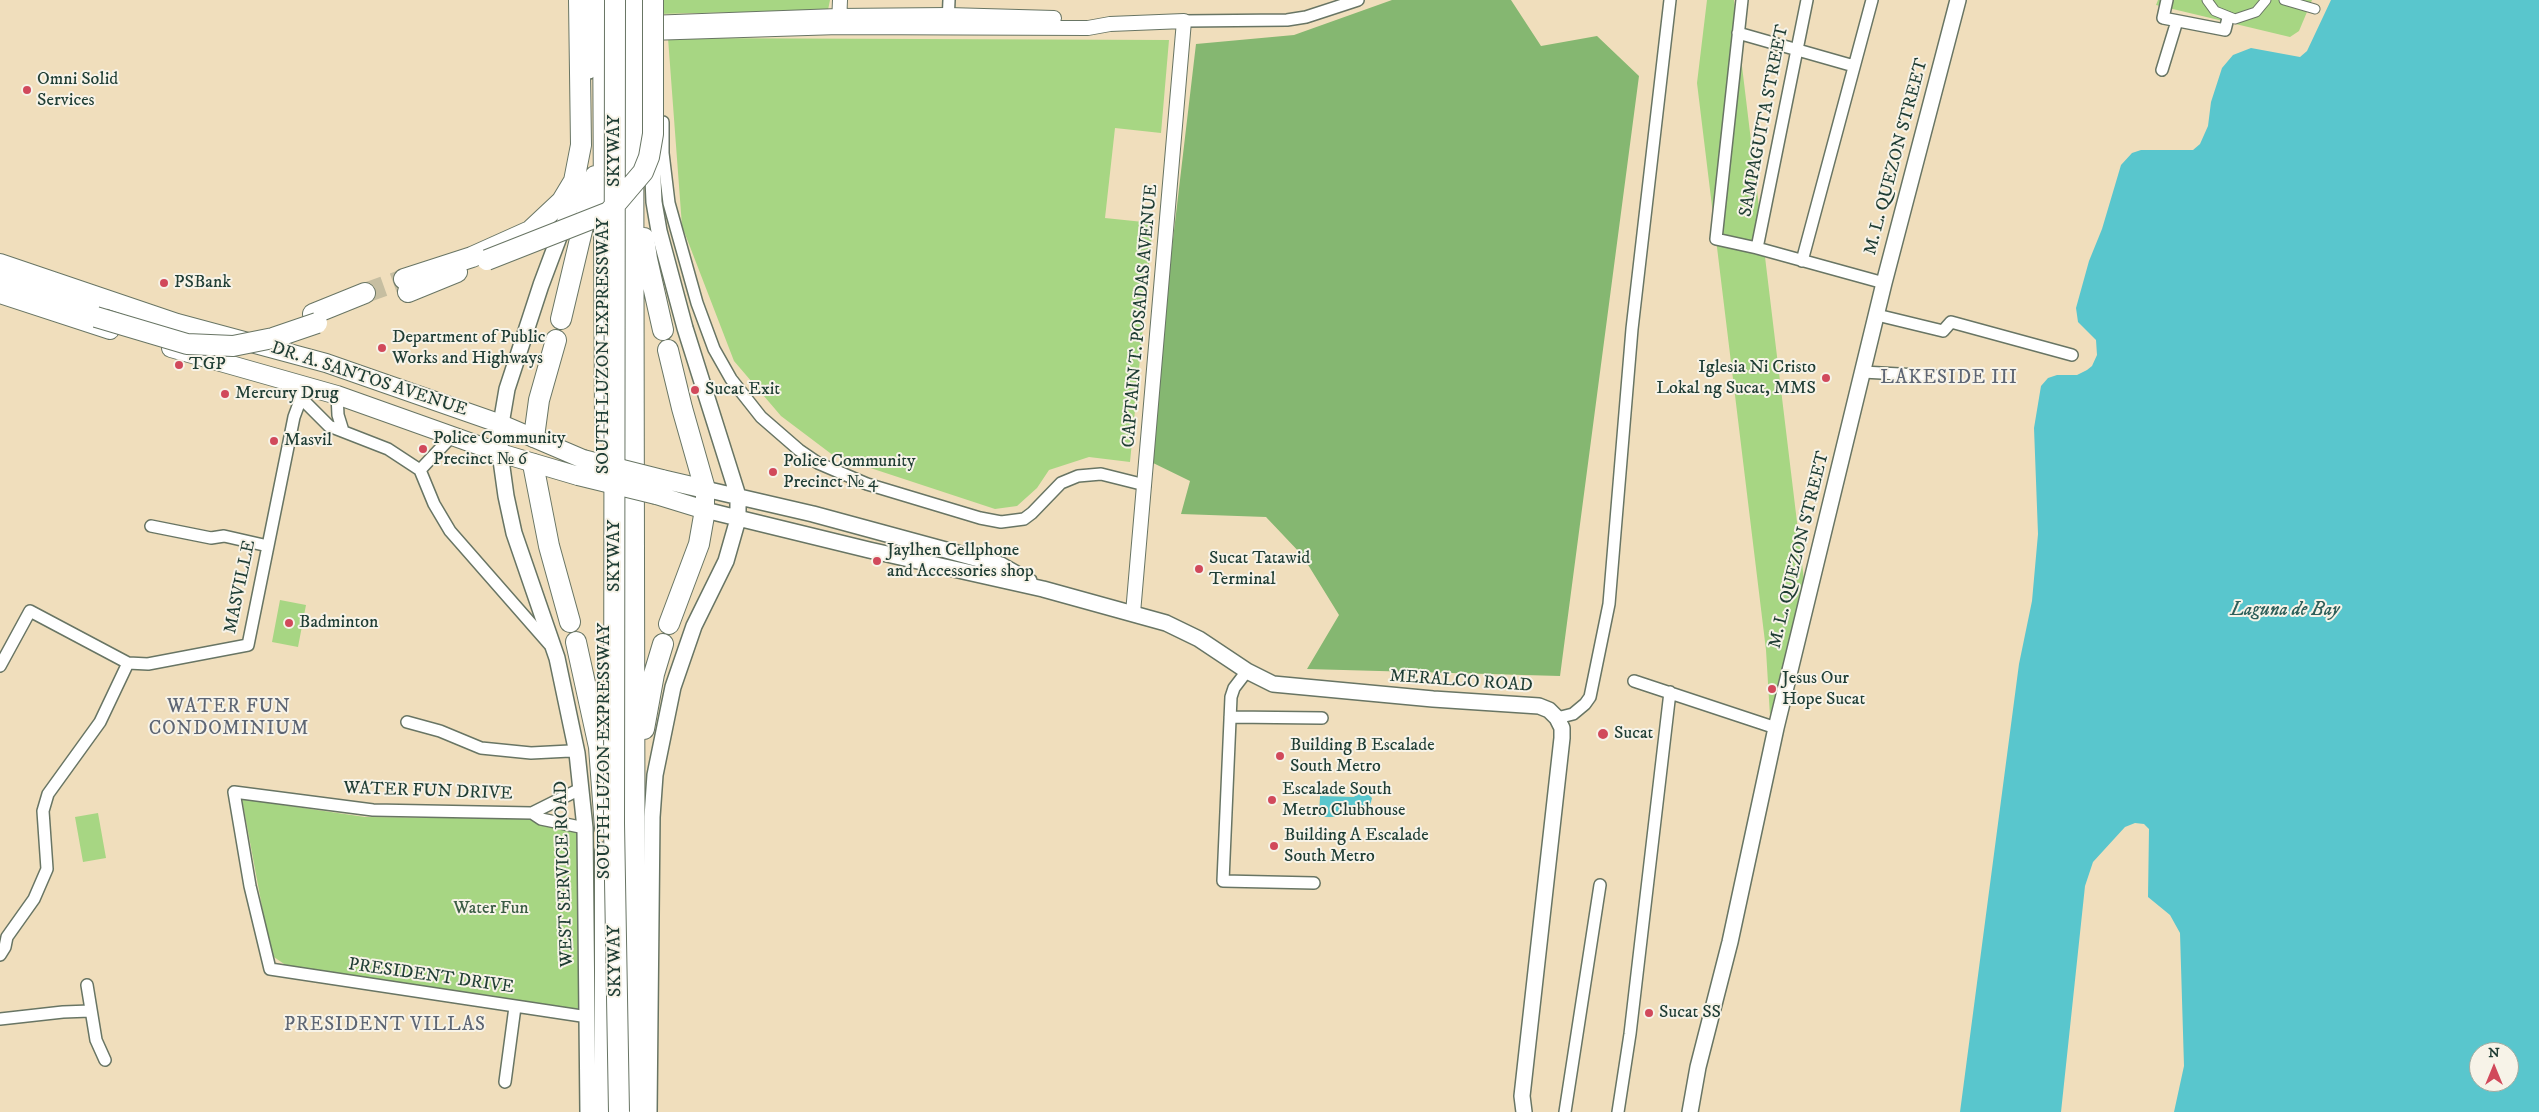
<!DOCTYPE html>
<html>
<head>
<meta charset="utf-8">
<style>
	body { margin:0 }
	#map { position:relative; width:2539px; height:1112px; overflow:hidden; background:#f0debc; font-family:"IM FELL DW Pica",serif }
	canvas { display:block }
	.north { position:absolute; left:2469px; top:1042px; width:50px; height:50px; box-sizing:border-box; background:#f7f3e8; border:1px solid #a1aaa0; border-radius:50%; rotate:0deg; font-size:14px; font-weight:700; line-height:20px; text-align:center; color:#1f3d34 }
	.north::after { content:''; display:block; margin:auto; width:18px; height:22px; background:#d1495b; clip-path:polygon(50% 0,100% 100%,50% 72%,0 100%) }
</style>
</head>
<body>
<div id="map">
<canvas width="2539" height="1112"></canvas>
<div class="north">N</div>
</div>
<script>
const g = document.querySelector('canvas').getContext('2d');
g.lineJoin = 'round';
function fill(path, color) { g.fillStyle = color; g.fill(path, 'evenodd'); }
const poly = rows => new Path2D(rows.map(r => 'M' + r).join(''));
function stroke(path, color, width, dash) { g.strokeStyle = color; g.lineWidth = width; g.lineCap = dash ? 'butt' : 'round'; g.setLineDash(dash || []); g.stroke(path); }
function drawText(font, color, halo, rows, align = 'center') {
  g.font = font + ' "IM FELL DW Pica",serif'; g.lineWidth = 4; g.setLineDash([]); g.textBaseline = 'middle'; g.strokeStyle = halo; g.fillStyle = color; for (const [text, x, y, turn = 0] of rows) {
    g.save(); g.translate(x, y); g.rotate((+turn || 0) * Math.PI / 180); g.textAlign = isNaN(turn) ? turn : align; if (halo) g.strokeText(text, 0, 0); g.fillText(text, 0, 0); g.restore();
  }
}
fill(poly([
	[657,0,830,0,828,10,657,14],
	[1707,0,1734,0,1804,580,1770,716,1766,650,1697,83],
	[2158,0,2312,0,2299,31,2290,37,2156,5],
	[668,38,1169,40,1161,133,1115,128,1105,218,1153,223,1130,462,1089,457,1049,470,1037,488,1017,506,995,509,834,456,781,416,734,361,682,226],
	[280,600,306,605,298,647,272,642],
	[242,799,365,817,540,819,583,833,580,1012,287,966,271,955],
	[98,813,106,858,83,862,75,817]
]), '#a7d683');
fill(poly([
	[1392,0,1511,0,1541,46,1597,36,1639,76,1560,676,1307,669,1339,615,1302,555,1266,517,1181,514,1190,481,1147,460,1196,44,1294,35]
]), '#85b771');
fill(poly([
	[2331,0,2539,0,2539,1112,2174,1112,2184,1066,2180,933,2170,915,2148,897,2149,829,2144,824,2135,823,2125,827,2093,862,2085,886,2061,1112,1960,1112,2019,664,2032,601,2038,534,2034,428,2041,386,2048,378,2057,375,2077,375,2087,370,2092,366,2097,355,2096,340,2078,322,2076,308,2089,261,2102,229,2121,165,2132,153,2141,150,2193,150,2200,144,2208,126,2211,102,2222,68,2233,55,2251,48,2300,57,2307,51],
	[2479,1052,2509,1052,2509,1082,2479,1082],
	[1357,794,1369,795,1372,798,1370,806,1361,806,1360,815,1335,814,1335,817,1319,817,1320,796,1354,797]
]), '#59c6cd');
stroke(poly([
	[365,293,404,279]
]), '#c6bea1', 20, [20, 10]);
const pedestrian = poly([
	[2207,0,2215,11,2235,19,2256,12,2266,0],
	[2284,0,2315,9]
]);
const minor = poly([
	[1742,0,1716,239,1757,248,1884,283],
	[2167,0,2163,18,2225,30,2228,18],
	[1184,21,1287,20,1306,17,1358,0],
	[948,23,949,0],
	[1738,33,1854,66],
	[2162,70,2177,21],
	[663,122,663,153,669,203,697,303,714,349,731,379,761,417,799,450,818,463,867,484,980,518,1001,522,1024,519,1032,513,1061,483,1078,476,1101,474,1145,485],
	[1757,248,1807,0],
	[1802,261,1872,0],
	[1877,315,1943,331,1951,322,2072,355],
	[1863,372,1936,376],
	[300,392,301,398,329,426,388,449,420,470,434,504,450,531,549,644],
	[337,395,338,415,343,431],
	[420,470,453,435],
	[151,526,211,538,224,536,268,546],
	[0,666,30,611,128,663,148,664,248,645,294,417,301,398],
	[1247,671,1234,688,1231,697,1223,881,1314,883],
	[1634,681,1776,728],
	[1230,717,1322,718],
	[1557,718,1573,714,1585,704,1590,697,1609,604,1632,329,1670,0],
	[407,722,440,731,481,748,531,753,570,751,577,753],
	[582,788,532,813,373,810,234,792,250,886,270,969,588,1017],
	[532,813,541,819,585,828],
	[0,955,5,947,7,937,34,899,47,869,43,811,48,794,100,722,128,663],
	[87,985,96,1040,105,1060],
	[0,1019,63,1012,90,1011],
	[505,1082,515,1007],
	[1565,1112,1600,885],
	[1618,1112,1630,1034,1670,692]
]);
const tertiary = poly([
	[648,23,838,16,948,15,1054,18],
	[839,24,840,0],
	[648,33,839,27,1088,28,1110,24,1184,21,1133,613]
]);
const secondary = poly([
	[589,71,590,0],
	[580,181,541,285,507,389,501,424,500,453,506,496,514,533,557,658,577,753,585,828,588,1112],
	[705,489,813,514,1001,565,1029,581],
	[705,510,869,550,1043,589,1166,623,1199,639,1247,671,1273,684,1433,699,1539,706,1549,710,1557,718,1562,728,1562,738,1522,1096,1524,1112],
	[649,1112,652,817,655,775,673,687,694,626,726,561,738,519,738,496,685,328,659,231,654,202,652,156],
	[1690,1112,1698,1067,1730,942,1776,728,1884,283,1958,0]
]);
const primary = poly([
	[0,263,177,323,326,363,501,424,583,459],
	[0,294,110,330],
	[171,348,337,395,500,453,578,476],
	[656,495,705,510,705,489,662,479]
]);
const motorway = poly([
	[603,0,605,430],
	[633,0,635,1112],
	[644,238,647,259,663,330],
	[0,277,97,309],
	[404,279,472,257,530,231,562,201,574,181,581,145,579,0],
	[408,292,457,272],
	[313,314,365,293],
	[561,319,595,176],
	[668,350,682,408,705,489],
	[534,437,539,400,556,340],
	[533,464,549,546,570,622],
	[669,624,699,544,705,510],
	[576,642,599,747,605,828],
	[644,729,654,674,663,644],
	[605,852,605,1112]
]);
stroke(pedestrian, '#687564', 11);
stroke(minor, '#687564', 14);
stroke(tertiary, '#687564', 16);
stroke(secondary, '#687564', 18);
stroke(primary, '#687564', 20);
stroke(motorway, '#687564', 22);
stroke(pedestrian, '#fff', 9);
stroke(minor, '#fff', 11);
stroke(tertiary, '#fff', 14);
stroke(secondary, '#fff', 15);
stroke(primary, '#fff', 18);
stroke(motorway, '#fff', 20);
const primaryBridge = poly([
	[583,459,662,479],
	[578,476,656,495]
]);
const motorwayBridge = poly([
	[615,0,614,823,619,1112],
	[487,260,609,212,643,172,649,157,653,134,653,0],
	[96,317,187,344,233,346,273,338,317,323]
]);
stroke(primaryBridge, '#687564', 20, []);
stroke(motorwayBridge, '#687564', 22, []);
stroke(primaryBridge, '#fff', 18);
stroke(motorwayBridge, '#fff', 20);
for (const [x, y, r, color] of [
	[27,90,5,"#d1495b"],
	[164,283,5,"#d1495b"],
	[382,348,5,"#d1495b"],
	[179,365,5,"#d1495b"],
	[1826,378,5,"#d1495b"],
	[695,390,5,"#d1495b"],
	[225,394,5,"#d1495b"],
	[274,441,5,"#d1495b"],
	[423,449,5,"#d1495b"],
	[773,472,5,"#d1495b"],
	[877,561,5,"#d1495b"],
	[1199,569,5,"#d1495b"],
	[289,623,5,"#d1495b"],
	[1772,689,5,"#d1495b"],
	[1603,734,6,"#d1495b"],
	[1280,756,5,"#d1495b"],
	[1272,800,5,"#d1495b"],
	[1274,846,5,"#d1495b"],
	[1649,1013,5,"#d1495b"]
]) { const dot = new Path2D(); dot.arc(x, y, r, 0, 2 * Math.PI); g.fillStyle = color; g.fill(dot); stroke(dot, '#f7f3e8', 2); }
drawText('18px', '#1f3d34', '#f7f3e8', [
	["Omni Solid",37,80],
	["Services",37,101],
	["PSBank",174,283],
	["Department of Public",392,338],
	["Works and Highways",392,359],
	["TGP",189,365],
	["Iglesia Ni Cristo",1816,368,"right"],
	["Lokal ng Sucat, MMS",1816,389,"right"],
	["Sucat Exit",705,390],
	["Mercury Drug",235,394],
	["Police Community",433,439],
	["Precinct № 6",433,460],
	["Masvil",284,441],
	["Police Community",783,462],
	["Precinct № 4",783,483],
	["Jaylhen Cellphone",887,551],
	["and Accessories shop",887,572],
	["Sucat Tatawid",1209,559],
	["Terminal",1209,580],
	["Badminton",299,623],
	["Jesus Our",1782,679],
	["Hope Sucat",1782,700],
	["Sucat",1614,734],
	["Building B Escalade",1290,746],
	["South Metro",1290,767],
	["Escalade South",1282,790],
	["Metro Clubhouse",1282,811],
	["Building A Escalade",1284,836],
	["South Metro",1284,857],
	["Sucat SS",1659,1013]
], 'left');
drawText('18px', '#1f3d34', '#f7f3e8', [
	["SAMPAGUITA STREET",1765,121,-79],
	["SKYWAY",615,151,-90],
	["M. L. QUEZON STREET",1897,157,-75],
	["CAPTAIN T. POSADAS AVENUE",1141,316,-85],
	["SOUTH LUZON EXPRESSWAY",604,346,-90],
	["DR. A. SANTOS AVENUE",369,380,18],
	["M. L. QUEZON STREET",1800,550,-76],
	["SKYWAY",615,556,-90],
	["MASVILLE",241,587,-78],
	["MERALCO ROAD",1461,682,4],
	["SOUTH LUZON EXPRESSWAY",605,751,-90],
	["WATER FUN DRIVE",428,792,2],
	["WEST SERVICE ROAD",565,874,-92],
	["SKYWAY",616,961,-91],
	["PRESIDENT DRIVE",431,977,8]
]);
drawText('18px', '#3a5c44', '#f7f3e8', [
	["Water Fun",491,909]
]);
g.letterSpacing = '1px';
drawText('19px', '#5d6573', '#f7f3e8', [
	["LAKESIDE III",1949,379],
	["WATER FUN",229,708],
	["CONDOMINIUM",229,730],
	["PRESIDENT VILLAS",385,1026]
]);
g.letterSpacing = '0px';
drawText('italic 19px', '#2e5f5a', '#f7f3e8', [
	["Laguna de Bay",2285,611]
]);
</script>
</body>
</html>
